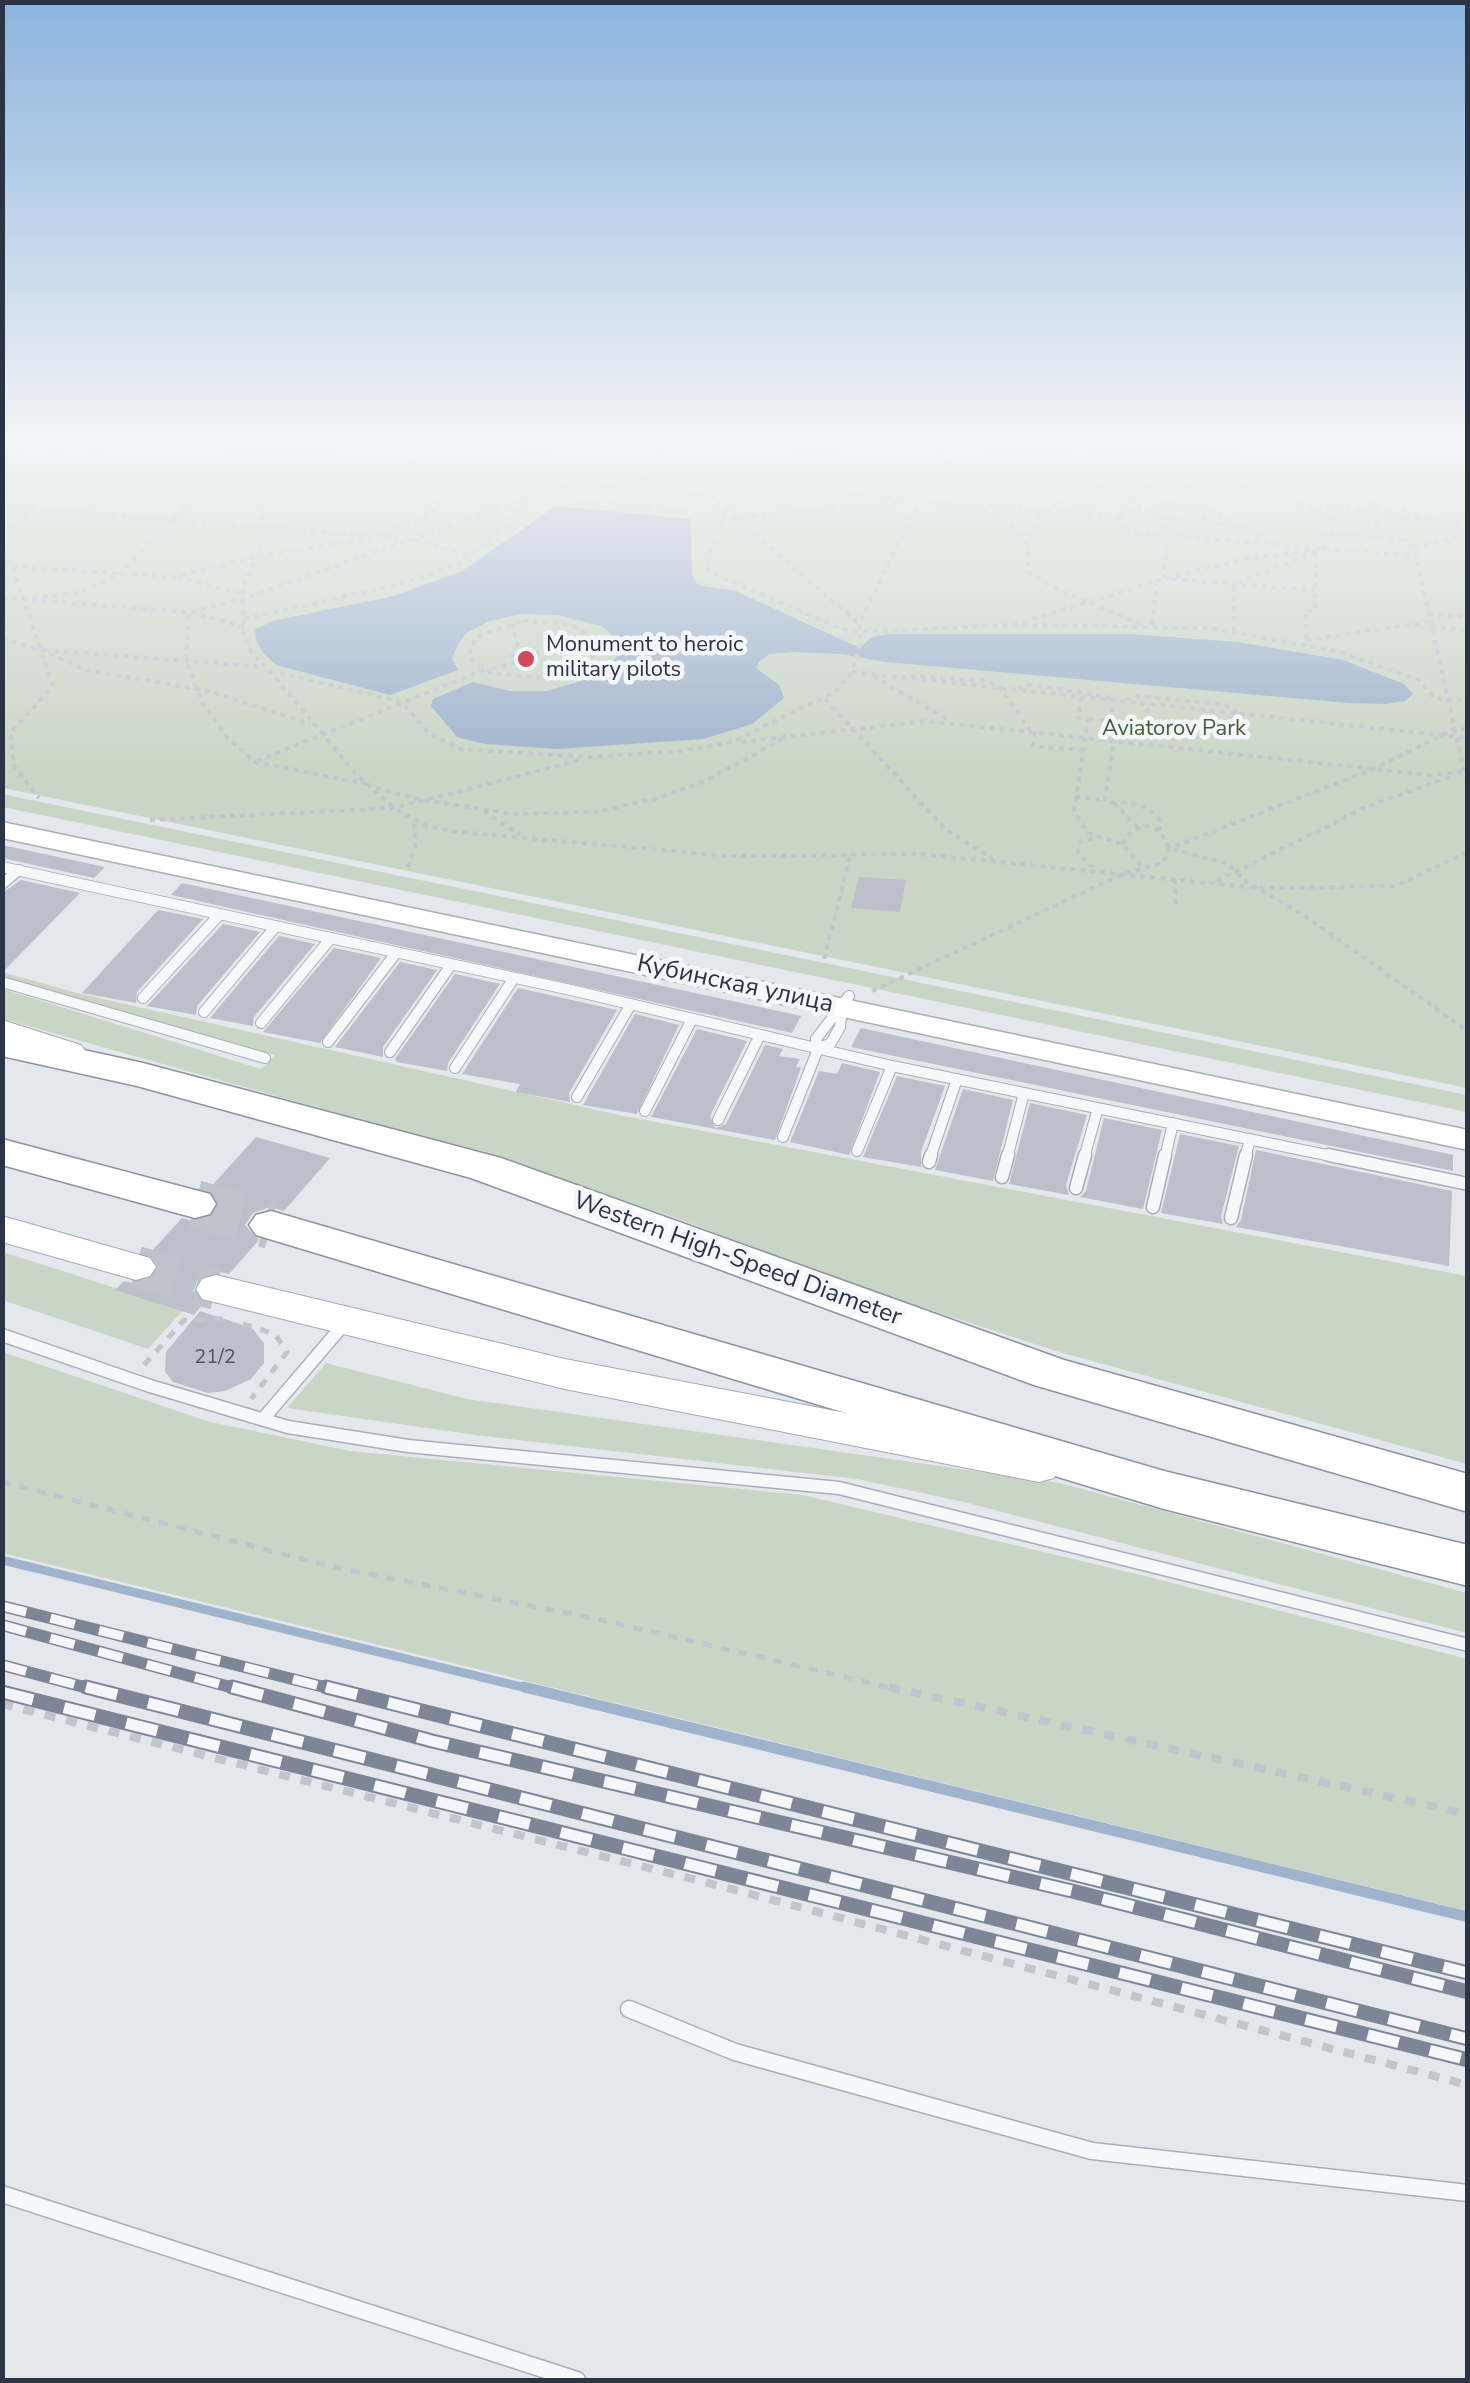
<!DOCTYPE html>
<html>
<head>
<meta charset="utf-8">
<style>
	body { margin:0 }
	#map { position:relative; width:1470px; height:2383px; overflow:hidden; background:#e4e7ec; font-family:"Nunito Sans",sans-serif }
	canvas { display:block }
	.frame { position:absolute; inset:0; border:5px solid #2b3445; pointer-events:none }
</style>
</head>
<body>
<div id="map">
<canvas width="1470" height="2383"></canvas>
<div class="frame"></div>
</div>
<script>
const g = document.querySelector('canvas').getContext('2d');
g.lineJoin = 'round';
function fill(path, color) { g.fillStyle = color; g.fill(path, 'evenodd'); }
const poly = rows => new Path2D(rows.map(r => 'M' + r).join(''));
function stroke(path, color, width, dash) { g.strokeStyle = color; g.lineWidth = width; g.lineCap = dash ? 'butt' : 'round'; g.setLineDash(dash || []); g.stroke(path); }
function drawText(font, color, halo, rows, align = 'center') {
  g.font = font + ' "Nunito Sans",sans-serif'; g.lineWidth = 9; g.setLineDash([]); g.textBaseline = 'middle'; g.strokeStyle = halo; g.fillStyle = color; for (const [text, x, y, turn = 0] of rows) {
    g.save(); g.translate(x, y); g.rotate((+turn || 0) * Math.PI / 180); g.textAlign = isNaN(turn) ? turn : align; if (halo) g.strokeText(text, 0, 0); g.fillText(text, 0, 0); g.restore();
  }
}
fill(poly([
	[2,438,1467,438,1467,1088,3,788],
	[2,794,1467,1095,1467,1112,3,807],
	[2,972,81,994,624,1116,1467,1276,1467,1464,1056,1351,845,1282,671,1216,496,1158,3,1019,3,989,261,1069,275,1055,3,977],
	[3,1252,181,1309,184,1309,148,1349,3,1300],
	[3,1352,210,1422,350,1451,803,1495,1149,1577,1467,1659,1467,1911,3,1553],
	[326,1363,467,1399,1060,1483,1467,1593,1467,1633,964,1502,857,1479,483,1436,287,1408]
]), '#c9d6c5');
fill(poly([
	[556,506,691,519,692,576,698,585,736,591,853,645,862,646,872,637,889,634,1130,634,1238,642,1343,660,1404,684,1413,694,1405,701,1386,704,1349,703,886,662,841,654,793,652,769,654,759,662,756,668,779,685,784,698,752,724,703,739,557,749,485,744,457,737,431,706,433,699,473,682,510,691,547,691,601,675,622,650,617,639,602,626,558,615,521,614,489,621,466,633,458,644,452,658,458,670,390,695,276,665,263,653,256,640,255,630,272,621,394,596,462,571]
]), '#9fb4cc');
stroke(poly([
	[2,1560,534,1690]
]), '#9fb4cc', 9);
stroke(poly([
	[524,1687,1468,1917]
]), '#9fb4cc', 11);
fill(poly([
	[2,845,105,867,94,878,2,858],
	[859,877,906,880,900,912,851,908],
	[21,880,80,893,2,973,2,893],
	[182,883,751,1005,801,1016,792,1033,171,895],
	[158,910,203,919,137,992,136,1003,82,993],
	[223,924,260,932,197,1006,196,1015,147,1006],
	[279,936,315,944,254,1017,253,1026,210,1018],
	[334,948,381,958,320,1043,263,1032],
	[400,962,437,970,383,1047,383,1057,335,1047],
	[455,974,500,984,448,1063,447,1071,397,1062,395,1059],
	[518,988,617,1010,569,1093,570,1102,516,1092,520,1084,462,1074],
	[635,1014,679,1025,637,1114,583,1105],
	[861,1028,1453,1155,1453,1171,851,1047],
	[697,1029,747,1041,710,1116,715,1128,726,1124,765,1045,783,1049,779,1056,800,1059,796,1067,801,1068,775,1140,651,1117],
	[842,1063,880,1072,849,1155,790,1142,819,1071,837,1074],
	[897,1076,945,1086,921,1152,921,1167,863,1157],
	[963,1089,1013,1100,993,1181,935,1170],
	[1030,1103,1087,1115,1066,1185,1069,1195,1009,1184],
	[1104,1118,1162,1130,1143,1209,1080,1197,1086,1191],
	[1180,1134,1239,1146,1221,1216,1223,1224,1161,1213],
	[256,1137,330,1158,284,1211,270,1207,253,1213,245,1225,259,1240,229,1274,215,1271,199,1277,193,1291,204,1303,194,1315,115,1290,124,1281,137,1284,153,1278,159,1265,149,1254,182,1218,196,1222,213,1216,219,1202,208,1190],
	[1256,1150,1452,1191,1449,1266,1236,1227,1241,1220],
	[200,1311,252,1328,264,1343,264,1363,251,1379,225,1391,208,1393,173,1382,165,1372,166,1352]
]), '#bbc0ca');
stroke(poly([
	[136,1267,216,1289]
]), '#bfc3cb', 42, [42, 21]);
stroke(poly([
	[195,1204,271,1225]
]), '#bfc3cb', 48, [48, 24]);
const serviceFar2 = poly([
	[2,867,571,990,892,1066,1341,1158],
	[2,884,19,870],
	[2,982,265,1058],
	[143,998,220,914],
	[204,1012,276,926],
	[261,1023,331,938],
	[328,1042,396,953],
	[819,1048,831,1043,840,1027,842,1008],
	[390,1052,451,965],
	[455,1068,514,978],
	[577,1097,631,1004],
	[645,1111,692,1019],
	[718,1120,760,1035],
	[783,1137,818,1049,816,1039,849,996],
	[857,1151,892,1066],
	[930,1158,957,1079],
	[1007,1158,1024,1093],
	[1084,1158,1098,1108],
	[1165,1158,1173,1123],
	[1245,1158,1250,1139]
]);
const serviceFar1 = poly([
	[1329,1155,1468,1184],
	[929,1162,931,1155],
	[1002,1177,1008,1155],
	[1076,1188,1085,1155],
	[1153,1207,1165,1155],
	[1231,1218,1246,1155],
	[2,1335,150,1386,288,1427,408,1446,839,1488,1468,1645],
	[263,1419,344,1324]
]);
const service = poly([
	[629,2009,735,2052,1092,2151,1468,2193],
	[2,2194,577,2380]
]);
const secondary = poly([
	[2,822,1468,1130,1468,1150,2,838,2,822]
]);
const primary = poly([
	[2,1020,81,1045,86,1052,81,1059,69,1062,2,1041,2,1020],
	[2,1216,150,1258,156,1267,150,1276,136,1280,2,1242,2,1216],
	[216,1275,565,1359,1039,1450,1054,1454,1061,1466,1054,1478,1039,1482,565,1389,202,1299,196,1289,202,1279,216,1275]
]);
const motorway = poly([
	[2,1032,143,1063,501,1158,1064,1360,1468,1474,1468,1512,1034,1385,471,1178,137,1086,2,1056,2,1032],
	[2,1139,210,1194,216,1204,210,1214,195,1218,2,1165,2,1139],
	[271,1211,1164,1471,1468,1545,1468,1586,1164,1509,256,1235,249,1225,256,1215,271,1211]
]);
stroke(serviceFar2, '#a9aeb7', 12);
stroke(serviceFar1, '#a9aeb7', 15);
stroke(service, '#a9aeb7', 19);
stroke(secondary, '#a9aeb7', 3);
stroke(primary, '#a3abb8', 2);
stroke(motorway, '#8b94a3', 3);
stroke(poly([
	[100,438,1108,515,1123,520,1124,532,1415,556],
	[224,438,258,475,264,540,243,587,243,632,251,652,269,670,402,702,427,731,458,749,590,757,681,751,732,742,835,692,852,672,860,644,859,624,939,461,946,438],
	[452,438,530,447],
	[712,438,837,455],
	[1405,438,1399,449,1405,540,1414,548,1468,788],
	[32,442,86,462,359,484,415,463],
	[2,450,17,438],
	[1154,452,1157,471],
	[949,462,1031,450,1085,448,1277,459,1309,468,1365,501,1397,514,1468,526],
	[494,467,523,451,611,438],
	[2,468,32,439],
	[726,483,840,456,1116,474],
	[570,484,710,495,859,624],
	[1102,486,1148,501,1206,507,1231,523],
	[639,490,667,438],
	[577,501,688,511],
	[598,503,617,477],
	[2,506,368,536],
	[975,506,1011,525,1028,545],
	[661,508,678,481],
	[1317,510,1331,505,1391,514],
	[725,511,706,564,710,572,839,628,859,632,1013,625,1209,628,1336,651,1419,680,1434,698,1468,700],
	[1118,515,1141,509],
	[722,519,900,502],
	[1168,519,1138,506,1126,493,1156,484,1199,487],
	[1203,520,1206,507,1198,485,1200,478,1246,438],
	[2,536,113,440],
	[384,537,413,540,472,556],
	[1414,548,1468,534],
	[1323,549,1325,533,1405,540],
	[2,551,12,566,53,686,11,732,13,765,39,798],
	[2,566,175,577,258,556,379,537,432,514,439,500,440,465],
	[177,577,243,594],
	[1164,579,1168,519,1238,526,1270,542],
	[1172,579,1314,590],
	[2,598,189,612,242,599,569,484,574,471,520,438],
	[33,598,76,593,119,575,216,473,233,447],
	[1428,614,1468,617],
	[244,619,397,585,457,565,506,527,524,501],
	[523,621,559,622,579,628,596,643,594,654,574,670,538,678,492,673,471,659,470,647,480,635,523,621],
	[511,623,520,653],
	[1141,624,1052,587,1028,572,1028,545,1040,510,1078,498,1119,475,1157,471,1218,478,1307,505,1335,521,1403,524],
	[1013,625,1164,579,1245,559,1310,551],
	[1152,625,1157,584],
	[244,627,189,612,186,660,203,704,227,737,255,762,366,784],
	[1431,627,1468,630],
	[1234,631,1234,584,1320,550],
	[2,639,41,650,86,670,209,691,310,724],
	[1306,639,1305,611,1315,610,1316,553],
	[1306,640,1430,622],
	[44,650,263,667],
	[526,653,538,656,538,661,521,666,511,661,512,656,526,653],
	[534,654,587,632],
	[492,669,513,663],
	[269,670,355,773,394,808,427,826,458,832,729,856,918,854,1257,888,1395,886,1468,852],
	[852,672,1468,738],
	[873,676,950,721],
	[910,676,989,681,1000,688,1030,730],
	[1018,689,1026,685,1047,687,1110,698],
	[1082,697,1078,718,1088,719,1074,811,1088,833,1122,844,1142,867],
	[825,699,945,829,993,859],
	[1126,700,1135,696,1161,698,1225,705,1237,712],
	[1089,719,1110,721,1113,701],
	[1035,732,1033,746,1082,750],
	[741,742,925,721,1430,775,1463,772],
	[257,761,484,670],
	[376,788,422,800,515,814,595,812,658,798,703,782,785,738],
	[1075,797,1105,800],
	[1115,804,1105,800,1117,721,1145,724,1149,704],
	[484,811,520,835],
	[150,820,394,808,580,760],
	[1138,828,1115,804,1127,802,1147,808,1159,819,1160,831],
	[1093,838,1081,842,1078,853,1096,870],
	[1122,844,1132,831,1148,826,1160,831,1170,848],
	[1173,849,1228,864,1245,881,1302,914,1468,1031],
	[408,867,415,847,414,821],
	[1175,879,1175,909],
	[1217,881,1368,806,1453,776],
	[824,959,851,853],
	[872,991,1123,874,1162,863,1170,848,1371,770,1457,728,1468,730]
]), '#c2c5cb', 4, [5, 5]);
stroke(poly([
	[243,1324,275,1334,287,1352,251,1399],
	[144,1365,184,1320,223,1319],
	[2,1482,334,1567,602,1620,900,1690]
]), '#c2c5cb', 5, [9, 9]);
stroke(poly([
	[889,1687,1468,1814],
	[2,1704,724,1887,1468,2085]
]), '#c2c5cb', 8, [11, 11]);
stroke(serviceFar2, '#f7f8fa', 10);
stroke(serviceFar1, '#f7f8fa', 12);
stroke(service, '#f7f8fa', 16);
fill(secondary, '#fff');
fill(primary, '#fff');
fill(motorway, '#fff');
const railFar1 = poly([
	[2,1606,336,1690],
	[2,1625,241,1690],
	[2,1665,95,1690]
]);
const rail = poly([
	[86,1687,1468,2039],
	[232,1687,432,1741,1072,1891,1468,1992],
	[326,1687,1468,1973],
	[2,1692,1468,2060]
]);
stroke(railFar1, '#7d8696', 12);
stroke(rail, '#7d8696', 15);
stroke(railFar1, '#f4f6f9', 9, [25]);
stroke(rail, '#f4f6f9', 11, [32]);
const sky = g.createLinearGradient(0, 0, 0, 772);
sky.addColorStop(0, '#8bb4dd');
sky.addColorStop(0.57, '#f3f4f6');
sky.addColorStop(1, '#f3f4f600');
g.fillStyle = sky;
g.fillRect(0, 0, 1470, 772);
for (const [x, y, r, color] of [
	[526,659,10,"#d1495b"]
]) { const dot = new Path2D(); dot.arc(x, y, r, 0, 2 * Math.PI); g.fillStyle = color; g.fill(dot); stroke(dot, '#f4f6f9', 4); }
drawText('20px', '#4f5766', null, [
	["21/2",215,1358]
]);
drawText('22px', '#2b3445', '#f4f6f9', [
	["Monument to heroic",546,646],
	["military pilots",546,671]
], 'left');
drawText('22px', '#3f6138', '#f4f6f9', [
	["Aviatorov Park",1174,730]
]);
drawText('25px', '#2b3445', '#f4f6f9', [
	["Кубинская улица",735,985,12],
	["Western High-Speed Diameter",737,1260,20]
]);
</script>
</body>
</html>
